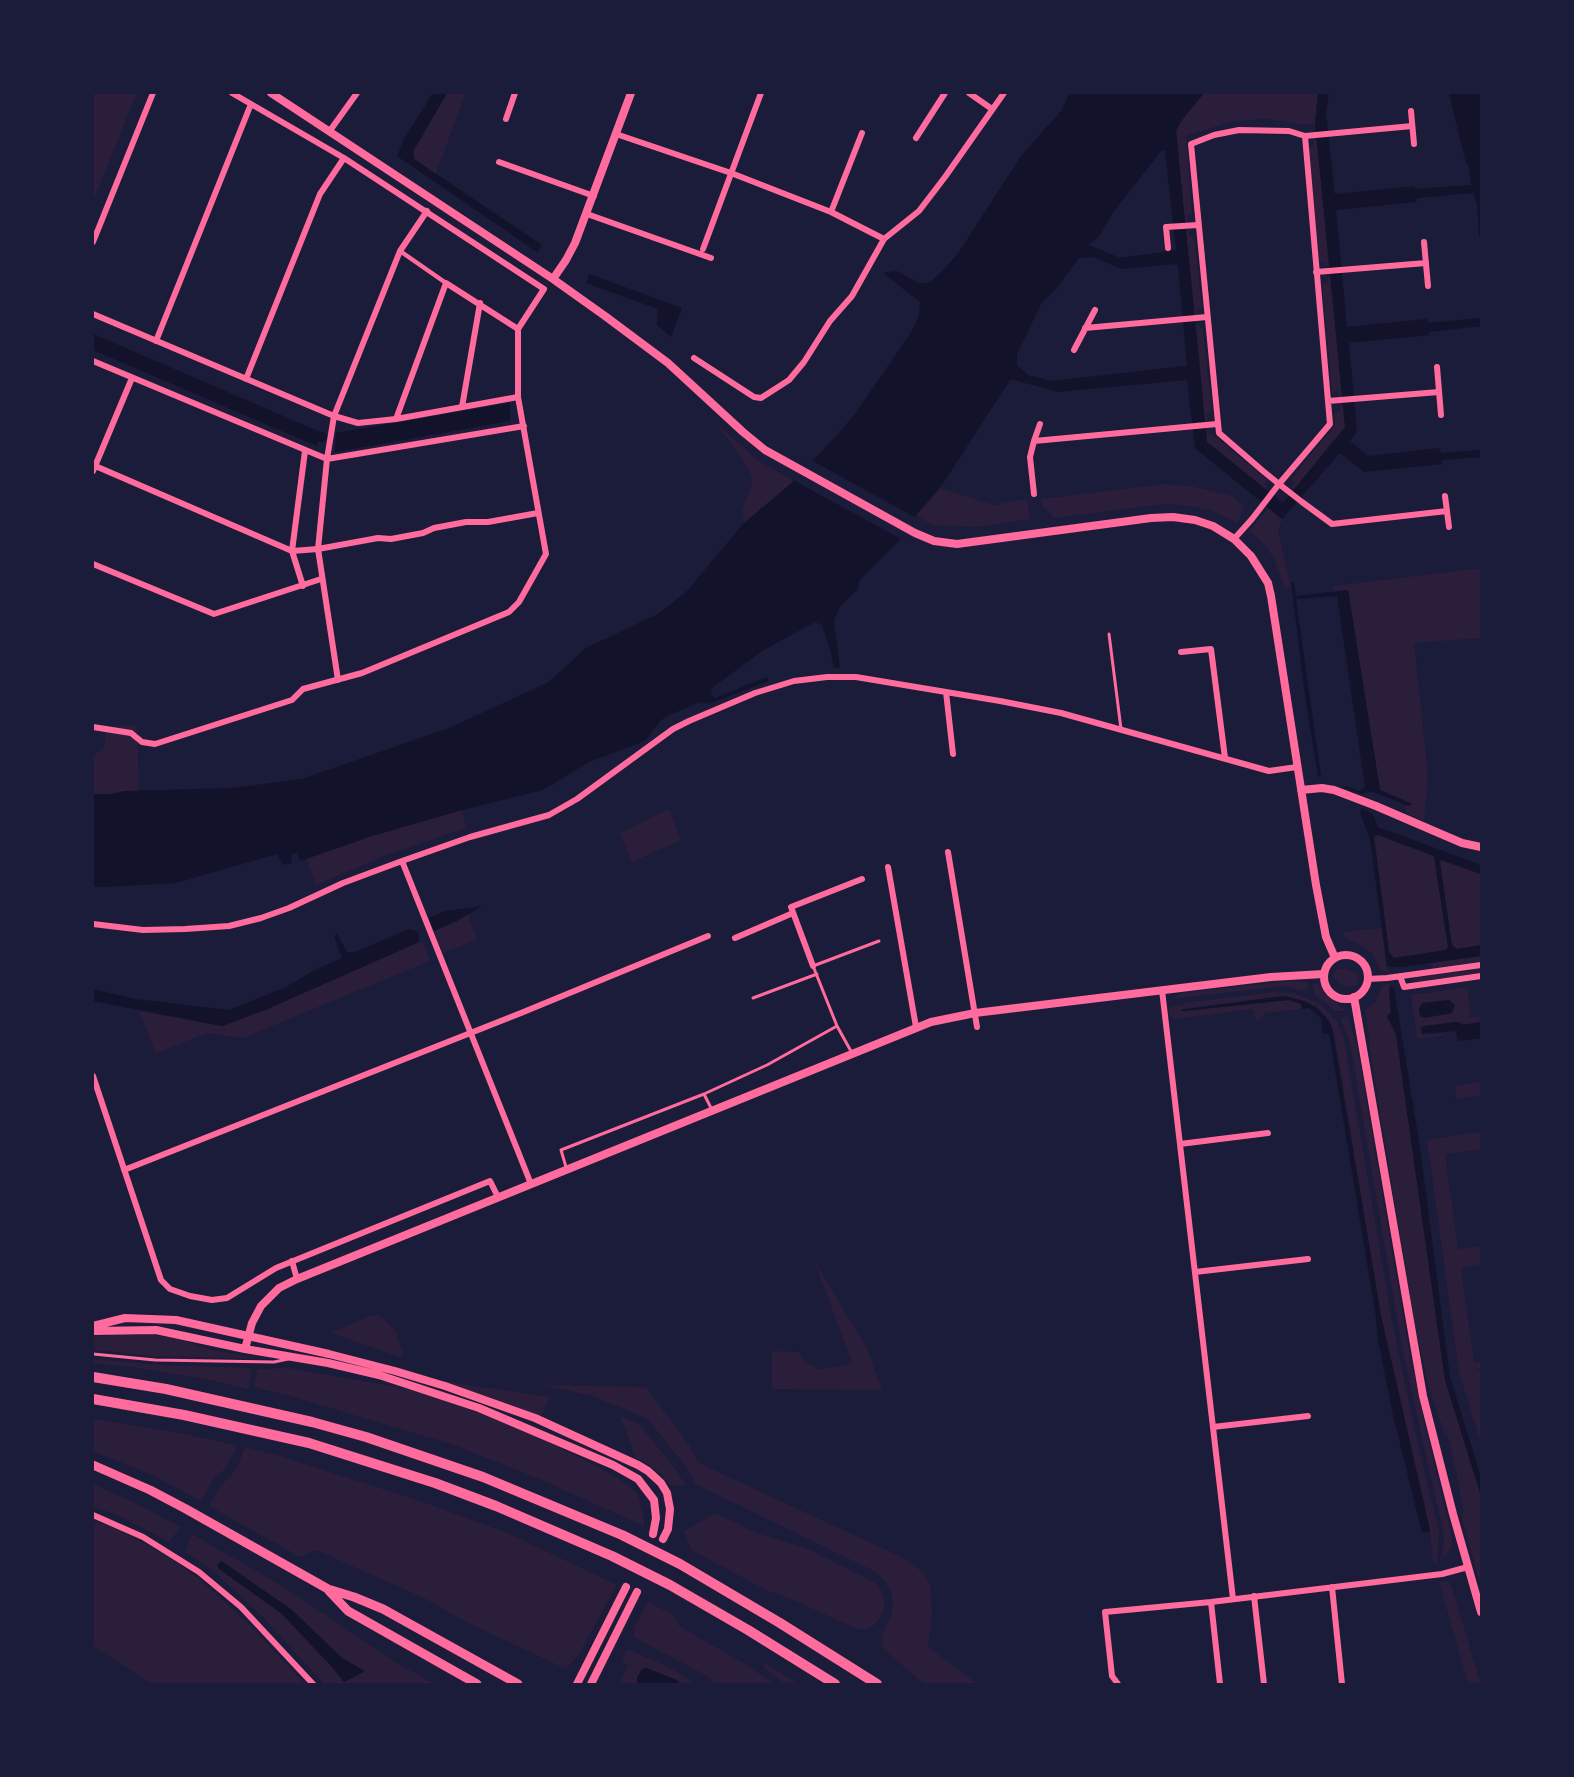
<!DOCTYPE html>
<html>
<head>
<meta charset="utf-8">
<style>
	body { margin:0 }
	#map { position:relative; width:1574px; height:1777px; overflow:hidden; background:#1b1b3a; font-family:"Asap Condensed",sans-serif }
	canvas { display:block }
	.frame { position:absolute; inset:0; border:94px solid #1b1b3a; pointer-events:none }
</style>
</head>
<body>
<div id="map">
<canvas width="1574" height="1777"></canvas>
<div class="frame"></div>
</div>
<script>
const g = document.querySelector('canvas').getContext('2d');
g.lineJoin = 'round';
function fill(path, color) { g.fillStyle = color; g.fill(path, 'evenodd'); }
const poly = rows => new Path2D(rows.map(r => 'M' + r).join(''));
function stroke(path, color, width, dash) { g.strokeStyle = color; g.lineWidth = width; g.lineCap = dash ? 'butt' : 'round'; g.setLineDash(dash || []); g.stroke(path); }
fill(poly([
	[93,93,137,93,93,201],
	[447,93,466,93,435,175,414,159,413,152],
	[1204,93,1318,93,1315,123,1306,125,1267,119,1233,121,1186,136,1192,214,1188,215,1187,221,1185,222,1176,131,1181,121],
	[1317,139,1330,266,1326,266,1326,262,1320,262,1315,219,1309,147,1314,146,1314,140],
	[1186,231,1189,231,1189,236,1194,236,1202,308,1197,309,1197,314,1195,315],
	[1331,276,1342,396,1339,396,1339,391,1332,392,1322,284,1328,283,1327,277],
	[1196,325,1199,325,1199,329,1203,329,1212,413,1207,414,1208,420,1205,420],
	[1343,405,1345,427,1294,489,1291,487,1295,482,1291,479,1335,425,1334,413,1340,412,1340,406],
	[716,423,760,462,794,481,744,523,742,509,752,484,751,475,742,459],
	[1206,430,1208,430,1209,434,1212,434,1267,480,1264,484,1268,487,1265,489,1207,442],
	[1166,484,1191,486,1232,496,1244,507,1238,523,1212,511,1189,506,1164,504,1054,518,1042,505,1041,499],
	[940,488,994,505,1027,499,1030,519,978,527,932,525,916,515],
	[1268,508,1282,519,1278,532,1291,586,1284,588,1275,560,1264,544,1249,531],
	[1481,568,1481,638,1414,643,1428,776,1424,821,1406,813,1405,805,1409,806,1404,800,1380,790,1348,590,1335,591,1333,586],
	[133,725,137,726,139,791,124,791,100,796,93,794,93,756,104,748,106,727],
	[669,809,681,840,632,862,620,833],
	[462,810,466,828,389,854,316,885,306,859,372,836],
	[1378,835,1434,856,1448,947,1446,950,1394,958,1389,952,1374,837],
	[1441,860,1481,874,1481,945,1456,949,1452,945,1439,862],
	[468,914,477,940,443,953,434,931],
	[1382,928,1386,966,1389,972,1381,971,1373,955,1364,947,1348,940,1341,932],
	[419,942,423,942,430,961,243,1038,206,1033,156,1054,139,1011,222,1026,265,1010],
	[1481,956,1481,962,1433,968,1431,963],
	[1338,969,1348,969,1356,973,1359,977,1357,985,1347,987,1339,984,1333,977,1334,972],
	[1481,969,1481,973,1412,982,1413,978],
	[1288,981,1308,982,1309,987,1304,991,1285,986,1274,987,1172,999,1181,993],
	[1312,983,1318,985,1345,1011,1335,1011,1315,995],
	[1391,984,1389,989,1391,1012,1387,1017,1396,1034,1445,1380,1481,1496,1481,1588,1461,1514,1464,1512,1456,1471,1447,1434,1445,1434,1429,1389,1413,1315,1374,1076,1365,1010,1376,1002,1382,985],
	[1467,987,1471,1017,1481,1016,1481,1022,1461,1025,1423,1036,1444,1033,1445,1035,1417,1039,1411,995],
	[1274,992,1296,994,1320,1004,1337,1021,1344,1039,1391,1316,1416,1436,1439,1531,1437,1562,1433,1563,1430,1530,1381,1316,1340,1067,1334,1034,1328,1020,1316,1007,1304,1001,1273,997,1182,1009,1183,1011,1289,1000,1301,1004,1302,1009,1265,1013,1259,1020,1255,1019,1253,1009,1174,1019,1169,1015,1169,1008,1186,1003],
	[1347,1015,1357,1045,1408,1345,1426,1429,1452,1537,1451,1549,1442,1559,1444,1535,1403,1353,1350,1043,1341,1019],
	[1481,1082,1481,1095,1456,1099,1455,1086],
	[1481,1132,1481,1149,1445,1154,1458,1249,1481,1246,1481,1264,1461,1268,1474,1363,1481,1362,1481,1368,1473,1370,1481,1370,1481,1443,1459,1372,1427,1140],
	[814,1260,867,1348,882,1390,772,1389,772,1351,799,1352,806,1362,818,1369,845,1366,852,1362],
	[376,1315,382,1317,395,1330,403,1353,402,1358,331,1333,369,1316],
	[122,1334,155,1335,176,1338,211,1350,265,1359,156,1356,93,1350,93,1337],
	[93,1359,160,1365,252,1368,248,1389,210,1380,131,1367,93,1363],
	[289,1368,408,1389,440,1398,532,1434,589,1462,627,1484,638,1495,644,1517,644,1526,537,1478,454,1445,297,1398,254,1387,257,1369],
	[437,1380,489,1388,550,1397,541,1417],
	[543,1385,646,1387,689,1445,697,1460,703,1465,910,1561,924,1574,930,1585,932,1613,928,1647,978,1684,924,1684,883,1649,881,1637,891,1615,893,1603,891,1592,886,1582,874,1571,695,1484,689,1471,648,1419,592,1396],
	[620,1416,639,1424,678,1472,685,1485,671,1486,660,1473,648,1464,635,1457],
	[93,1419,170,1431,236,1445,234,1453,223,1471,214,1478,201,1501,152,1475,93,1451],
	[245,1447,277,1455,420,1501,508,1533,617,1585,579,1654,566,1669,464,1621,426,1599,316,1550,300,1557,209,1506,221,1485,230,1477,238,1466],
	[93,1484,133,1502,181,1527,169,1542,118,1515,93,1507],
	[715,1513,760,1534,808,1549,876,1583,881,1590,884,1599,884,1608,880,1618,873,1626,865,1629,857,1629,789,1598,768,1591,691,1550,684,1531],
	[93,1521,112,1527,140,1541,173,1560,202,1581,251,1626,305,1684,152,1684,93,1646],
	[192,1534,281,1585,397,1663,435,1684,324,1684,261,1615,232,1588,211,1569,185,1552],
	[222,1561,292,1610,342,1658,364,1671,344,1682,333,1668,282,1614,218,1568,217,1565],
	[1439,1582,1450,1582,1481,1684,1468,1684],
	[648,1602,674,1615,679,1626,747,1665,774,1684,715,1684,707,1676,633,1637,635,1626],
	[627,1649,666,1666,697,1684,680,1684,677,1680,662,1675,637,1678,637,1684,619,1684,628,1665,622,1662],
	[765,1663,798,1684,785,1684,763,1667]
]), '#2a1e3b');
fill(poly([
	[433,93,447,93,413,151,414,159,542,245,537,252,397,156,404,139],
	[1070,93,1204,93,1181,121,1176,131,1207,442,1283,503,1345,427,1315,123,1318,93,1329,93,1326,113,1335,194,1415,186,1415,189,1471,185,1468,163,1466,163,1449,93,1481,93,1481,237,1479,237,1477,203,1473,193,1417,198,1416,202,1336,210,1347,327,1427,319,1428,323,1481,318,1481,326,1429,332,1430,335,1349,343,1357,432,1350,441,1368,456,1440,448,1441,453,1481,450,1481,457,1442,460,1442,464,1364,472,1340,453,1282,519,1195,448,1187,380,1058,392,1014,380,1010,380,940,488,916,515,899,541,860,580,857,590,839,608,834,621,840,668,834,668,830,649,822,625,815,622,762,651,712,688,711,694,715,698,767,677,768,681,709,704,700,702,672,714,661,720,647,739,642,742,589,762,543,790,462,810,372,836,300,861,297,853,291,854,292,863,283,865,277,854,176,883,105,887,93,886,93,794,113,794,124,791,233,788,302,779,449,728,549,682,586,648,658,614,687,591,744,523,794,481,835,437,855,414,912,331,919,315,920,302,883,273,897,271,918,283,924,283,930,282,941,272,957,255,1021,156,1061,111],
	[1162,150,1165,151,1176,250,1120,258,1089,245,1099,236,1114,211],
	[1094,257,1121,269,1176,264,1178,266,1187,364,1185,366,1052,381,1028,375,1017,365,1017,354,1042,302,1055,290,1079,258],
	[589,274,682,308,671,337,657,325,658,309,586,283],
	[93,334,318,431,317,446,93,350],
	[510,403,510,421,335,452,336,433],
	[1291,582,1293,582,1296,596,1348,590,1380,790,1412,804,1409,806,1371,791,1362,794,1344,788,1345,786,1359,791,1365,787,1337,596,1296,599,1321,776,1320,778,1318,776,1305,695],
	[1362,808,1373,815,1378,827,1481,865,1481,874,1441,860,1440,862,1452,945,1457,949,1481,945,1481,956,1401,967,1387,966,1370,839,1360,813],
	[1378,835,1434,856,1448,947,1446,950,1394,958,1389,952,1374,837],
	[482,906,457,921,434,931,429,918,445,911],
	[409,929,418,932,419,942,265,1010,222,1026,93,1001,93,989,135,999,229,1010,286,987,315,970,342,958,334,936,337,934,347,952,353,953],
	[1391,986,1394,988,1419,1141,1450,1377,1481,1477,1481,1496,1445,1380,1396,1034,1387,1016,1391,1012,1389,989],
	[1285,996,1304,1001,1316,1007,1326,1017,1332,1027,1381,1316,1430,1530,1429,1532,1422,1533,1393,1415,1378,1340,1376,1317,1329,1034,1323,1034,1321,1018,1309,1008,1302,1009,1301,1004,1289,1000,1183,1011,1181,1010],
	[1449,1000,1455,1005,1452,1013,1425,1018,1420,1016,1419,1009,1422,1003],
	[1455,1022,1461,1023,1462,1025,1481,1022,1481,1038,1458,1041,1456,1031,1422,1034,1421,1028,1424,1026],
	[221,1561,292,1610,342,1658,365,1671,344,1682,333,1668,282,1614,218,1568,217,1565],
	[646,1668,677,1680,680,1684,637,1684,637,1678,642,1669]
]), '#12122b');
fill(poly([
	[811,460,918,519,903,540,791,479]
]), '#1b1b3a');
stroke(poly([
	[303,432,322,437]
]), '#12122b', 10);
stroke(poly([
	[1109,634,1121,729],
	[753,998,817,974],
	[852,1053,837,1026,813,966,879,941],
	[704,1094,712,1110],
	[566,1167,561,1150,704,1094,767,1065,837,1026],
	[93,1354,155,1360,274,1362,288,1359]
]), '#ff6b9d', 3);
stroke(poly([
	[400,251,446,283]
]), '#ff6b9d', 4.5);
stroke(poly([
	[969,93,992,109],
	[1411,111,1414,144],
	[506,119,515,93],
	[329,132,357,93],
	[616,134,731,173,831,212,884,239],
	[1305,136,1412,126],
	[916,138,945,93],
	[499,162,594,196],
	[831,212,862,133],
	[587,214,711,258],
	[93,242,153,93],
	[1424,242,1428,286],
	[1168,248,1166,227,1198,225],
	[703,249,761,93],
	[1316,272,1426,263],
	[93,314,334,416,358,423,396,419,518,397],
	[1085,328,1207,317],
	[156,341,251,104],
	[1074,350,1095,310],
	[694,358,754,397,761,398,789,380,804,362,830,321,852,296,884,239,919,211,945,177,1004,93],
	[93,361,327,459,524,426],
	[1437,367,1441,415],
	[246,379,320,194,344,158],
	[1328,401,1439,392],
	[462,407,480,303],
	[396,419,446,283,518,329],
	[1034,441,1040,424],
	[93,465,292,551,318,549,378,538,391,539,423,533,434,528,466,522,488,522,538,513],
	[93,471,132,378],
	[1034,494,1030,457,1034,441,1217,424],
	[1445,496,1449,527],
	[1234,539,1252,519,1279,484,1330,424,1305,136,1289,131,1239,130,1214,135,1191,144,1219,433,1263,471,1279,484,1302,502,1332,524,1447,511],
	[93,564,214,614,321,579],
	[303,586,292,551,305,451],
	[1181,652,1211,649,1225,758],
	[338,680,318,549,327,459,334,416,400,251,427,211],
	[946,692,953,754],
	[93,727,131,733,142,742,155,744,292,700,303,689,362,673,509,612,519,602,546,554,518,397,518,329,544,289,344,158,232,93],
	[948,852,977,1027],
	[402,861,531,1184],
	[888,867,916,1027],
	[93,924,143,930,185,929,229,926,261,918,289,908,343,883,402,861,470,837,549,815,577,799,673,729,689,721,755,693,794,681,827,677,856,677,1000,701,1061,713,1269,771,1297,767],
	[735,938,793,913],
	[813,966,791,907,862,879],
	[1400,976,1404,987,1481,976],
	[1368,979,1387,978,1481,965],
	[1162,990,1233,1599],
	[93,1076,161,1280,170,1289,190,1296,212,1300,227,1298,276,1268,490,1181,498,1197],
	[1180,1144,1268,1133],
	[124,1170,521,1013,708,936],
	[292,1261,297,1279],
	[1195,1272,1308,1259],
	[1213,1427,1308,1416],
	[93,1515,143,1537,199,1572,241,1607,313,1684],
	[1332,1587,1342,1684],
	[1254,1596,1264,1684],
	[1211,1602,1220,1684],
	[1118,1684,1112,1676,1105,1612,1211,1602,1442,1574,1468,1567]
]), '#ff6b9d', 6);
stroke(poly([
	[271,93,553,279,605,316,668,363,743,432,765,450,915,533,934,541,957,544,1151,518,1173,517,1195,520,1213,526,1234,539,1251,556,1268,583,1271,596,1316,885,1326,937,1335,958],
	[553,279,566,260,575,243,631,93],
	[1301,790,1322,788,1334,790,1376,806,1462,843,1481,847],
	'1324 977a22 22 0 1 1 44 0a22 22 0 1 1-44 0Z',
	[1354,997,1423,1396,1453,1514,1481,1612],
	[93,1326,125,1318,176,1320,329,1354,395,1371,445,1386,535,1418,638,1465,648,1471,661,1483,667,1493,670,1509,668,1529,663,1539],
	[93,1331,156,1330,245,1349,328,1363,379,1375,479,1408,613,1465,638,1479,654,1500,656,1518,653,1534],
	[245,1349,252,1323,261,1306,279,1288,297,1279,931,1022,975,1013,1271,977,1324,974],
	[577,1684,626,1587],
	[591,1684,637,1592]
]), '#ff6b9d', 8);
stroke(poly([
	[93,1465,150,1490,186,1509,328,1589,354,1597,383,1609,518,1684],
	[329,1591,348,1611,477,1684]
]), '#ff6b9d', 9);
stroke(poly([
	[93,1377,166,1389,312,1422,366,1437,483,1477,622,1535,680,1564,780,1623,877,1684],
	[93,1399,184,1415,309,1443,435,1483,496,1506,612,1556,670,1585,748,1630,835,1684]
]), '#ff6b9d', 10);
</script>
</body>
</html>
